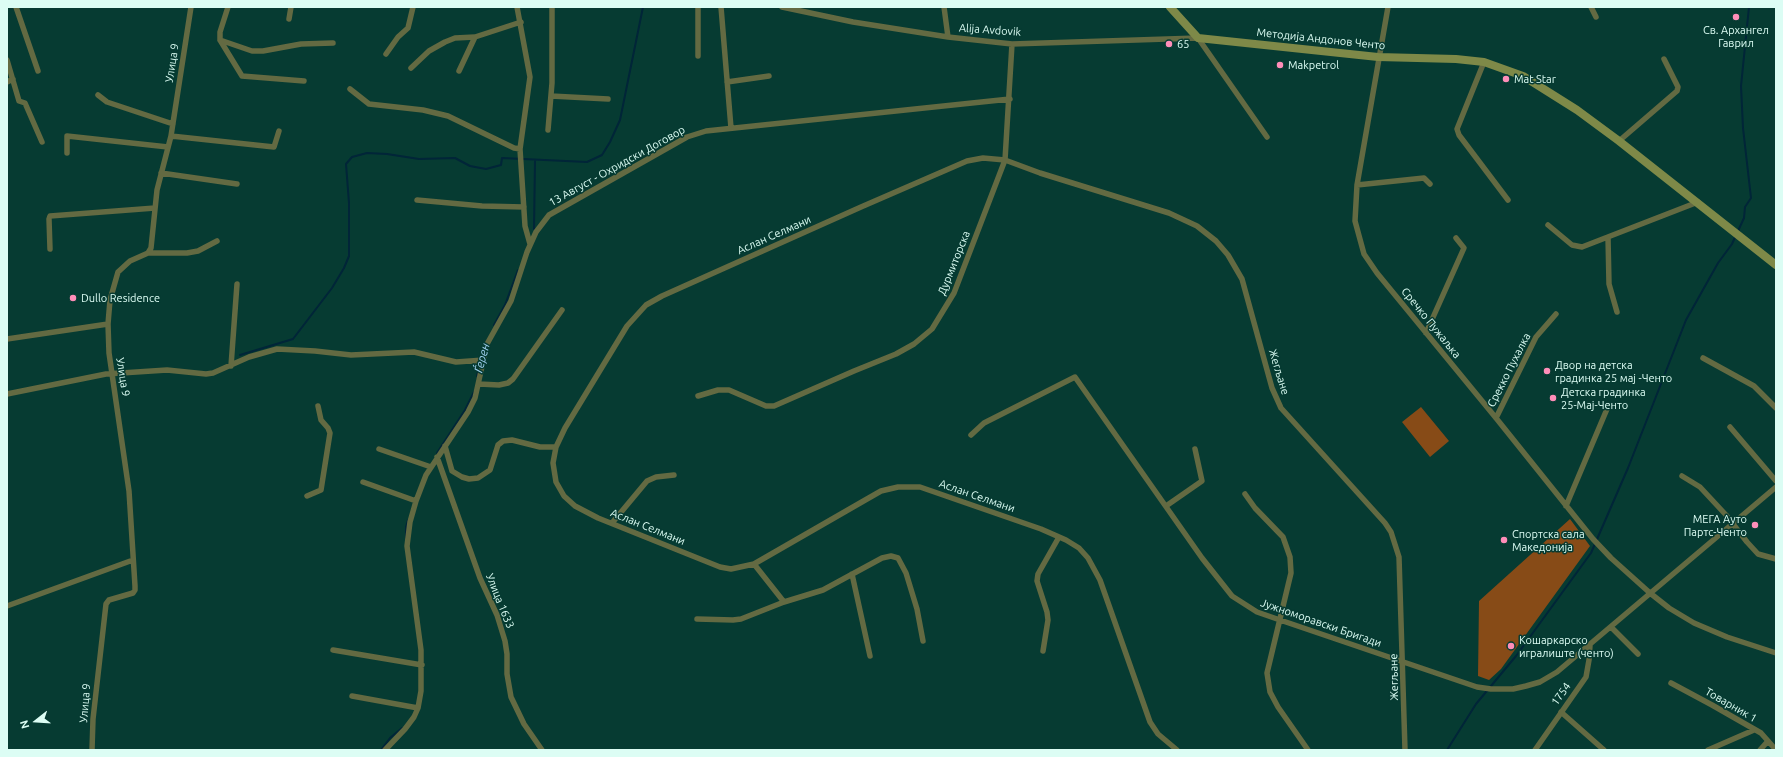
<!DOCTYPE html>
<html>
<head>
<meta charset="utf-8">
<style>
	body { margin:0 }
	#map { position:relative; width:1783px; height:757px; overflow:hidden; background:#063b32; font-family:Ubuntu,sans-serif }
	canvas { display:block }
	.frame { position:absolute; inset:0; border:8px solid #dcfdf4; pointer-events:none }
	.north { position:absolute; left:16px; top:701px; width:40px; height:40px; -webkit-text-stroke:3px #063b32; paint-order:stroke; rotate:253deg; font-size:11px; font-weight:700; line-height:16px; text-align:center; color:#dcfdf4 }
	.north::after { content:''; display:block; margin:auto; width:14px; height:18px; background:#dcfdf4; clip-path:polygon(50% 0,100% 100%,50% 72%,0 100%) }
</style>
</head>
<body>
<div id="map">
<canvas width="1783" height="757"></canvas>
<div class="frame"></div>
<div class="north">N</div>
</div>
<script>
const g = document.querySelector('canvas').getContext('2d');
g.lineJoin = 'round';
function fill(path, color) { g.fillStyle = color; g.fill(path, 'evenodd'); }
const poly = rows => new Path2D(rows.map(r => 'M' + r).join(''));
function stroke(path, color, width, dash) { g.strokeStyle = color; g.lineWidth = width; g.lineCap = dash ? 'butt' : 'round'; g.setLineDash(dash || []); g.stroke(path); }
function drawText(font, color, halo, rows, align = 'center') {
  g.font = font + ' Ubuntu,sans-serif'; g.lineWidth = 3; g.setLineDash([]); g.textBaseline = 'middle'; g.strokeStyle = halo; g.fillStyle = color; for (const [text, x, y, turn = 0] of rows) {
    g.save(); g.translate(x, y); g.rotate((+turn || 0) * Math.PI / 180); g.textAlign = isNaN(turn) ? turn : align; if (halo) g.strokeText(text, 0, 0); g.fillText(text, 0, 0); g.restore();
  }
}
fill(poly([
	[1421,407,1449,441,1430,457,1402,422],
	[1570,519,1590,546,1501,669,1489,680,1478,676,1479,601]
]), '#874b17');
stroke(poly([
	[534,229,535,161],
	[1738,231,1744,218,1745,207,1751,198,1743,128,1741,86,1749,7],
	[494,325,505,305,518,270],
	[240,355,293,339,332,288,344,268,349,256,349,203,346,164,352,157,367,153,387,154,419,159,455,158,470,166,486,169,501,165,502,158,587,162,602,155,610,142,620,120,643,7],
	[477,376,485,343],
	[437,453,465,410,474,392],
	[406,537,406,527,408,520],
	[381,750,390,738,402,728],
	[1447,750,1476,704,1516,656,1591,553,1628,468,1686,320,1718,263,1732,244,1736,235]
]), '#012538', 2);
stroke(poly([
	[16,7,38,71],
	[228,7,220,32,220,40,242,76,304,81],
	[517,7,530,77,520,149,525,226,530,244],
	[698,7,698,56],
	[721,7,731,128],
	[782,7,853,22,948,37,1012,44,1198,38,1267,137],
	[944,7,948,37],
	[1388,7,1357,185,1355,221,1364,254,1377,273,1496,418,1593,539,1611,558,1650,593,1669,608,1694,623,1727,637,1776,653],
	[1591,7,1596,17],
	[289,19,291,7],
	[220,40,252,51,263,51,301,44,333,43],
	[386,54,398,37,408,28,413,7],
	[7,60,19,101,25,103,42,142],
	[1484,62,1457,129,1459,135,1508,200],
	[411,68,429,51,445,42,455,38,475,37],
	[459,71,475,37,521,22],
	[7,82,13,79],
	[727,82,769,76],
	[350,89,369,104,423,110,448,116,514,148,520,149],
	[98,95,107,102,173,124],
	[551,96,608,99],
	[548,130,552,83,552,7],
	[171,136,274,147,279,131],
	[1619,141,1677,91,1678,87,1664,59],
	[67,153,67,136,168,147],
	[161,173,237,184],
	[1357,185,1424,178,1430,184],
	[417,200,482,206,524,207],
	[1548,225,1572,245,1582,247,1698,202],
	[1608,237,1609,284,1617,312],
	[50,249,49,219,50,216,155,208],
	[148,253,187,253,198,251,217,241],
	[1426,333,1464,248,1456,238],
	[7,339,108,324],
	[1703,358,1754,386,1776,408],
	[231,366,237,284],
	[479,384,499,385,508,383,513,379,562,310],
	[7,394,106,374,167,370,206,374,213,373,249,357,277,349,315,351,351,355,414,352,456,362,484,360],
	[698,396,718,390,729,390,766,406,774,406,854,371,896,354,914,344,932,329,954,293,1005,160,1012,44],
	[1496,418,1536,337,1556,314],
	[1730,427,1776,481],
	[971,435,984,423,1075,377,1202,558,1232,596,1257,612,1280,620,1477,687,1491,689,1513,689,1526,686,1540,682,1557,672,1776,487],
	[445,446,452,471,462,477,469,479,478,478,490,470,498,445,503,441,512,440,540,447,556,447],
	[379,449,431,467],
	[437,457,480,578,497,615,505,641,507,654,507,674,511,697,524,724,542,750],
	[1682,476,1700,487,1726,515,1747,542,1758,554,1776,559],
	[363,482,416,501],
	[1245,494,1255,508,1283,537,1290,557,1291,573,1267,673,1270,692,1278,707,1308,750],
	[307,496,321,490,330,433,328,428,321,420,318,406],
	[1166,506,1202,481,1195,449],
	[1566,506,1607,409],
	[612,523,647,481,656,477,674,475],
	[754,564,784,602],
	[852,574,870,656],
	[7,606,133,560],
	[697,619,733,620,741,619,784,602,823,590,882,558,891,556,898,558,906,573,917,609,923,641],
	[1611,627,1638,654],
	[333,650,422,665],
	[1043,651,1048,620,1047,612,1037,581,1038,574,1059,537],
	[1671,683,1712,705,1761,733,1776,750],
	[352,696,418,708],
	[1561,712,1604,750],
	[92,750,93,719,106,604,109,600,133,593,135,590,135,586,129,491,109,353,108,324,110,300,118,272,130,261,148,253,151,248,157,190,171,136,191,7],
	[385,750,405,729,414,717,418,708,421,691,421,650,407,546,410,522,416,501,426,475,468,412,475,398,487,344,511,301,527,252,536,232,549,215,687,137,706,131,1010,99],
	[1177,750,1158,734,1150,722,1100,580,1088,558,1079,548,1066,540,1041,529,920,487,898,487,881,491,867,499,754,564,731,569,720,567,598,518,575,506,564,496,556,482,553,463,556,447,565,428,627,326,646,305,662,296,861,207,967,161,983,158,1005,160,1040,173,1169,213,1197,226,1216,241,1228,255,1242,279,1272,388,1281,408,1385,523,1391,532,1399,557,1405,750],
	[1535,750,1586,677,1589,660,1590,645],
	[1708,750,1754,730],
	[1760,750,1768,741]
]), '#636a42', 5.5);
stroke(poly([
	[1170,7,1198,38,1378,57,1456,59,1484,62,1523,76,1577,110,1619,141,1776,265]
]), '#7e8948', 8);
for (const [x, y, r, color] of [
	[1736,17,4,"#ff8eb9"],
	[1169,44,4,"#ff8eb9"],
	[1280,65,4,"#ff8eb9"],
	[1506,79,4,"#ff8eb9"],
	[73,298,4,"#ff8eb9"],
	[1547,371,4,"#ff8eb9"],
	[1553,398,4,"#ff8eb9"],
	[1755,525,4,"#ff8eb9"],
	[1504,540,4,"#ff8eb9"],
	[1511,646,4,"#ff8eb9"]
]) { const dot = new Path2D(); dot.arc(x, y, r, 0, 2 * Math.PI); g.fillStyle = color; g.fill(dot); stroke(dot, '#063b32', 1.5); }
drawText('11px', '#dcfdf4', '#063b32', [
	["Alija Avdovik",990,30,4],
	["Методија Андонов Ченто",1321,39,6],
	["Улица 9",172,63,-81],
	["13 Август - Охридски Договор",617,166,-29],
	["Аслан Селмани",774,235,-24],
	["Дурмиторска",954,263,-68],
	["Сречко Пужаљка",1431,323,51],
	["Срекко Пухалка",1509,370,-63],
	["Жегљане",1279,372,73],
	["Улица 9",123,377,81],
	["Аслан Селмани",977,496,19],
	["Аслан Селмани",648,527,22],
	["Улица 1633",500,601,68],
	["Јужноморавски Бригади",1321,623,19],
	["Жегљане",1394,677,-91],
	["1754",1561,694,-54],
	["Улица 9",85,703,-85],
	["Товарник 1",1731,705,30]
]);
drawText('11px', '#dcfdf4', '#063b32', [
	["Св. Архангел",1736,30,"center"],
	["Гаврил",1736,43,"center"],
	["65",1177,44],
	["Makpetrol",1288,65],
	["Mat Star",1514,79],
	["Dullo Residence",81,298],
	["Двор на детска",1555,365],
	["градинка 25 мај -Ченто",1555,378],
	["Детска градинка",1561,392],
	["25-Мај-Ченто",1561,405],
	["МЕГА Ауто",1747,519,"right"],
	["Партс-Ченто",1747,532,"right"],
	["Спортска сала",1512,534],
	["Македонија",1512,547],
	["Кошаркарско",1519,640],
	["игралиште (ченто)",1519,653]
], 'left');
drawText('italic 12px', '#a2d2f0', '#063b32', [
	["Ѓерен",482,358,-75]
]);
</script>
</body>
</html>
